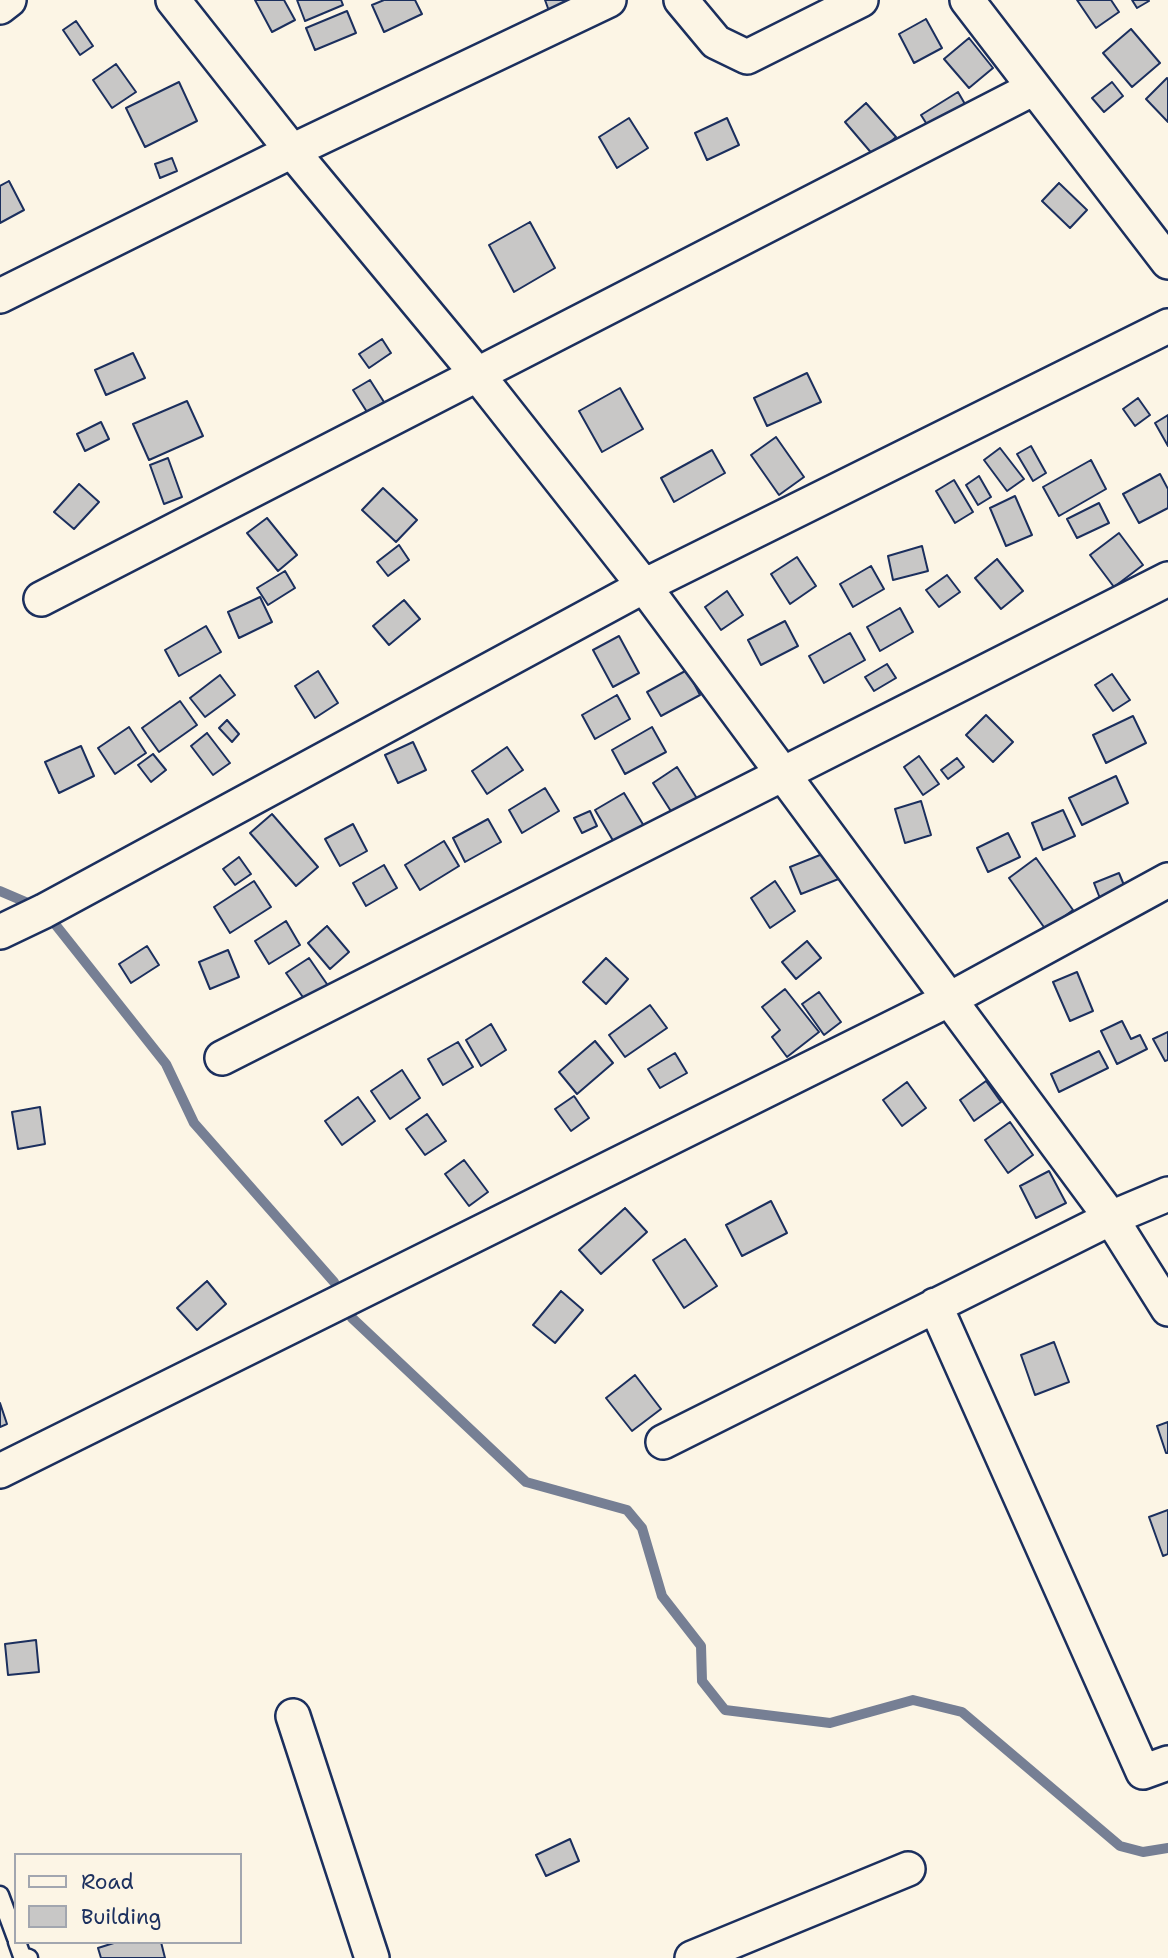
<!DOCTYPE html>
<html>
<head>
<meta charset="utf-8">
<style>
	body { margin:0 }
	#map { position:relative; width:1168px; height:1958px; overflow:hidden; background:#fcf5e5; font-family:"Shantell Sans",sans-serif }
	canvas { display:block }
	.legend { position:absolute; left:14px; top:1853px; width:228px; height:91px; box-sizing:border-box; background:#fcf5e5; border:2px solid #a2a6af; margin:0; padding:9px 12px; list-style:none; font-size:21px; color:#1b2f5e }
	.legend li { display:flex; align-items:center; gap:14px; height:35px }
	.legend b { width:35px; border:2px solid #a2a6af }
</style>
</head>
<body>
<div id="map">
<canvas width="1168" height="1958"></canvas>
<ul class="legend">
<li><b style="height:9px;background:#fcf5e5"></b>Road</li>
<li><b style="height:19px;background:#c8c7c6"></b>Building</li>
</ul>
</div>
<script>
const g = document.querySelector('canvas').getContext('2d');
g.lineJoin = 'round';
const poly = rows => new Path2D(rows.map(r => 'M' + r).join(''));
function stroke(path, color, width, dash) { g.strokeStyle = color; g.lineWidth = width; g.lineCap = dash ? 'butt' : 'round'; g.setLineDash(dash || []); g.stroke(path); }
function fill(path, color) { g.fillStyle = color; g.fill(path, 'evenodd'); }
stroke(poly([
	[0,891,35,906],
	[47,914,166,1064,194,1123,334,1282],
	[352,1318,526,1482,627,1510,642,1528,662,1596,701,1646,702,1681,725,1710,830,1723,913,1700,962,1712,1120,1846,1143,1852,1168,1848]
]), '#767f94', 10);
const building = poly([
	[255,0,284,0,295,20,272,32,255,0],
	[297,0,341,0,343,5,305,21,297,0],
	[384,0,415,0,422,14,384,32,372,5,384,0],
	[545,0,574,0,549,11,545,0],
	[1077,0,1111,0,1119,12,1096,28,1077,0],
	[1132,0,1148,0,1149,1,1137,8,1132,0],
	[347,11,356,33,315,50,306,28,347,11],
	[926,19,942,48,914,63,899,34,926,19],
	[76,21,93,46,80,55,63,30,76,21],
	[1131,29,1160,63,1132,87,1103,53,1131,29],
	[969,38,993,68,969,88,944,59,969,38],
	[116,64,136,92,112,108,93,80,116,64],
	[1167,78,1168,79,1168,122,1146,99,1167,78],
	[179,82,197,121,145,147,126,108,179,82],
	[1112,82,1123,96,1104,112,1092,98,1112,82],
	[958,92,969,111,933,134,921,115,958,92],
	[866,103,896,137,874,156,845,122,866,103],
	[629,118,648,148,617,168,599,137,629,118],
	[727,118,739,145,707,160,695,133,727,118],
	[172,158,177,171,160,178,155,164,172,158],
	[9,181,24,210,0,223,0,186,9,181],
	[1059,183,1087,210,1070,228,1042,201,1059,183],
	[530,222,555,268,514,292,489,245,530,222],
	[382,339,391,353,369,368,359,354,382,339],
	[133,353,145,378,106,395,95,370,133,353],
	[807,373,821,402,767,426,754,398,807,373],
	[370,380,384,402,367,412,353,390,370,380],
	[620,388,643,429,602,452,579,411,620,388],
	[1138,398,1150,415,1135,426,1123,409,1138,398],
	[187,401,203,436,149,460,133,424,187,401],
	[1168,415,1168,446,1155,423,1168,415],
	[101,422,109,439,85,451,77,434,101,422],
	[776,437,804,477,779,495,751,455,776,437],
	[1031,446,1046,473,1033,481,1017,454,1031,446],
	[1000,448,1024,479,1007,491,984,460,1000,448],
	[712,450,725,473,674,502,661,478,712,450],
	[168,458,182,497,164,504,150,465,168,458],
	[1091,460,1106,489,1059,516,1043,487,1091,460],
	[1160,474,1168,489,1168,508,1139,523,1123,494,1160,474],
	[979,476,991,497,978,505,966,485,979,476],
	[954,480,973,512,955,523,936,491,954,480],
	[79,484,99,502,74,529,54,512,79,484],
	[383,488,417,520,396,542,362,510,383,488],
	[1015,496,1032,535,1006,546,990,508,1015,496],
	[1099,503,1109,523,1077,538,1067,519,1099,503],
	[267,518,297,555,278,571,247,533,267,518],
	[1119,533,1143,565,1114,587,1090,555,1119,533],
	[399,545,409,560,388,576,377,562,399,545],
	[922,546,928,571,893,580,888,556,922,546],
	[797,557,816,586,790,604,771,574,797,557],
	[997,559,1023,591,1001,609,975,578,997,559],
	[871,566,884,589,853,607,840,584,871,566],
	[285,571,295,588,268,605,257,588,285,571],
	[947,575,960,592,939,607,926,590,947,575],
	[727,591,743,615,721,630,705,607,727,591],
	[260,597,272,622,239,638,228,612,260,597],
	[404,600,420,619,389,645,373,626,404,600],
	[900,608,913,632,880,651,867,627,900,608],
	[785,621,798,646,761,665,748,640,785,621],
	[206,626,221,652,179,676,165,650,206,626],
	[850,633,865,660,824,683,809,656,850,633],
	[619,636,639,673,613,687,593,650,619,636],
	[887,664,896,678,874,691,865,677,887,664],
	[687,670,700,695,661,716,647,692,687,670],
	[318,671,338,703,315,718,295,686,318,671],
	[1112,674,1130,700,1113,711,1095,685,1112,674],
	[220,675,235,695,205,717,190,698,220,675],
	[617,695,630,719,595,739,582,715,617,695],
	[180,701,197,725,159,752,142,728,180,701],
	[986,715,1013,742,993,762,966,735,986,715],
	[1133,716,1146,743,1106,763,1093,735,1133,716],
	[227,720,239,734,232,742,219,728,227,720],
	[129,727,146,753,115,774,98,748,129,727],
	[652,727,666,752,625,774,612,750,652,727],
	[207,733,230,763,213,775,191,746,207,733],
	[413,742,426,770,398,783,385,755,413,742],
	[81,746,94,776,59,793,45,762,81,746],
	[507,747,523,770,487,794,472,771,507,747],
	[153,754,166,770,151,782,138,765,153,754],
	[919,756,939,784,923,795,904,767,919,756],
	[957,758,964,767,948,779,941,770,957,758],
	[677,767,698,800,674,816,653,783,677,767],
	[1116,776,1128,803,1082,825,1069,798,1116,776],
	[545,788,559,811,522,833,509,810,545,788],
	[624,793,647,831,618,849,595,810,624,793],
	[921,801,931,835,905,843,895,809,921,801],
	[1063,810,1075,836,1043,850,1032,823,1063,810],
	[590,811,597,826,582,833,574,818,590,811],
	[272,814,318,867,296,886,250,833,272,814],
	[488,819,501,842,465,862,453,838,488,819],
	[353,824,367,851,340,866,325,839,353,824],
	[1008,833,1020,857,988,872,977,848,1008,833],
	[444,841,459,866,420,890,405,865,444,841],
	[830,851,841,878,801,894,790,867,830,851],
	[239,857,251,874,235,885,223,869,239,857],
	[1036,858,1073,910,1046,930,1009,878,1036,858],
	[384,865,397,888,366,906,353,883,384,865],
	[1119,873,1126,890,1101,901,1094,883,1119,873],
	[254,881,271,907,230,933,214,907,254,881],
	[775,881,795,911,770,928,751,898,775,881],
	[286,921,300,945,269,964,255,941,286,921],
	[327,926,349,952,330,969,308,943,327,926],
	[807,941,821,958,796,979,782,962,807,941],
	[147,946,159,965,131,983,119,964,147,946],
	[228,950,239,977,210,989,199,962,228,950],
	[309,958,329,987,307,1003,286,973,309,958],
	[606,958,628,979,606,1004,583,982,606,958],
	[1077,972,1093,1011,1070,1021,1053,982,1077,972],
	[785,989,819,1032,787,1057,772,1037,780,1030,762,1007,785,989],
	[819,992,841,1022,824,1035,802,1004,819,992],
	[650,1005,667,1028,625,1057,609,1035,650,1005],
	[1122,1021,1131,1039,1140,1035,1147,1049,1117,1064,1101,1031,1122,1021],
	[491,1024,506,1050,481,1066,466,1040,491,1024],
	[1168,1032,1168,1060,1165,1061,1153,1039,1168,1032],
	[595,1041,613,1063,577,1094,559,1072,595,1041],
	[458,1042,473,1067,443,1085,428,1059,458,1042],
	[1099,1051,1108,1068,1059,1092,1051,1074,1099,1051],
	[675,1053,687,1073,660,1088,648,1069,675,1053],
	[402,1070,420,1098,390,1119,371,1091,402,1070],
	[986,1081,1001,1102,974,1121,960,1100,986,1081],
	[907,1082,926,1108,902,1126,883,1100,907,1082],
	[574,1096,589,1118,571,1131,555,1109,574,1096],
	[358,1097,375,1121,342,1145,325,1121,358,1097],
	[40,1107,45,1144,18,1149,12,1112,40,1107],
	[427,1114,446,1141,425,1155,406,1129,427,1114],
	[1010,1122,1033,1155,1008,1173,985,1140,1010,1122],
	[464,1160,488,1192,469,1206,445,1174,464,1160],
	[1049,1171,1066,1203,1036,1218,1020,1186,1049,1171],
	[771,1201,787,1233,742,1256,726,1225,771,1201],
	[625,1208,647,1232,601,1274,579,1250,625,1208],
	[685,1239,717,1286,684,1308,653,1260,685,1239],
	[207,1281,226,1304,197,1330,177,1308,207,1281],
	[561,1291,583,1310,555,1343,533,1325,561,1291],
	[1054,1342,1069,1382,1035,1395,1021,1355,1054,1342],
	[635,1375,661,1409,632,1431,606,1398,635,1375],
	[0,1403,7,1424,0,1427,0,1403],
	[1168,1422,1168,1453,1166,1453,1157,1426,1168,1422],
	[1168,1510,1168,1554,1163,1556,1149,1517,1168,1510],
	[36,1640,39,1672,8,1675,5,1644,36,1640],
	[570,1839,579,1861,546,1876,536,1855,570,1839],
	[117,1942,161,1942,165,1958,101,1958,98,1948,117,1942]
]);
fill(building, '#c8c7c6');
stroke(building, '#1b2f5e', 2);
const lane = poly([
	[0,1895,16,1938],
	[17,1942,22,1956,29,1958]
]);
const street = poly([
	[173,0,292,151,477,374,644,586,1111,1218,1168,1309],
	[681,0,716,42,747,57,861,0],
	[967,0,1168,262],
	[0,7,9,0],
	[0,296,292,151,609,0],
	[41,599,1034,88],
	[0,932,44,911,644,586,1168,326],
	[222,1058,1168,579],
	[935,1305,1143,1772,1168,1763],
	[663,1442,1111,1218,1168,1194],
	[0,1471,950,999,1168,880],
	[293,1716,372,1958],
	[692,1958,908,1869]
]);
stroke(lane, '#1b2f5e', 21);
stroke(street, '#1b2f5e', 38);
stroke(lane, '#fcf5e5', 16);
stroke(street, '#fcf5e5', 33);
</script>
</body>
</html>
